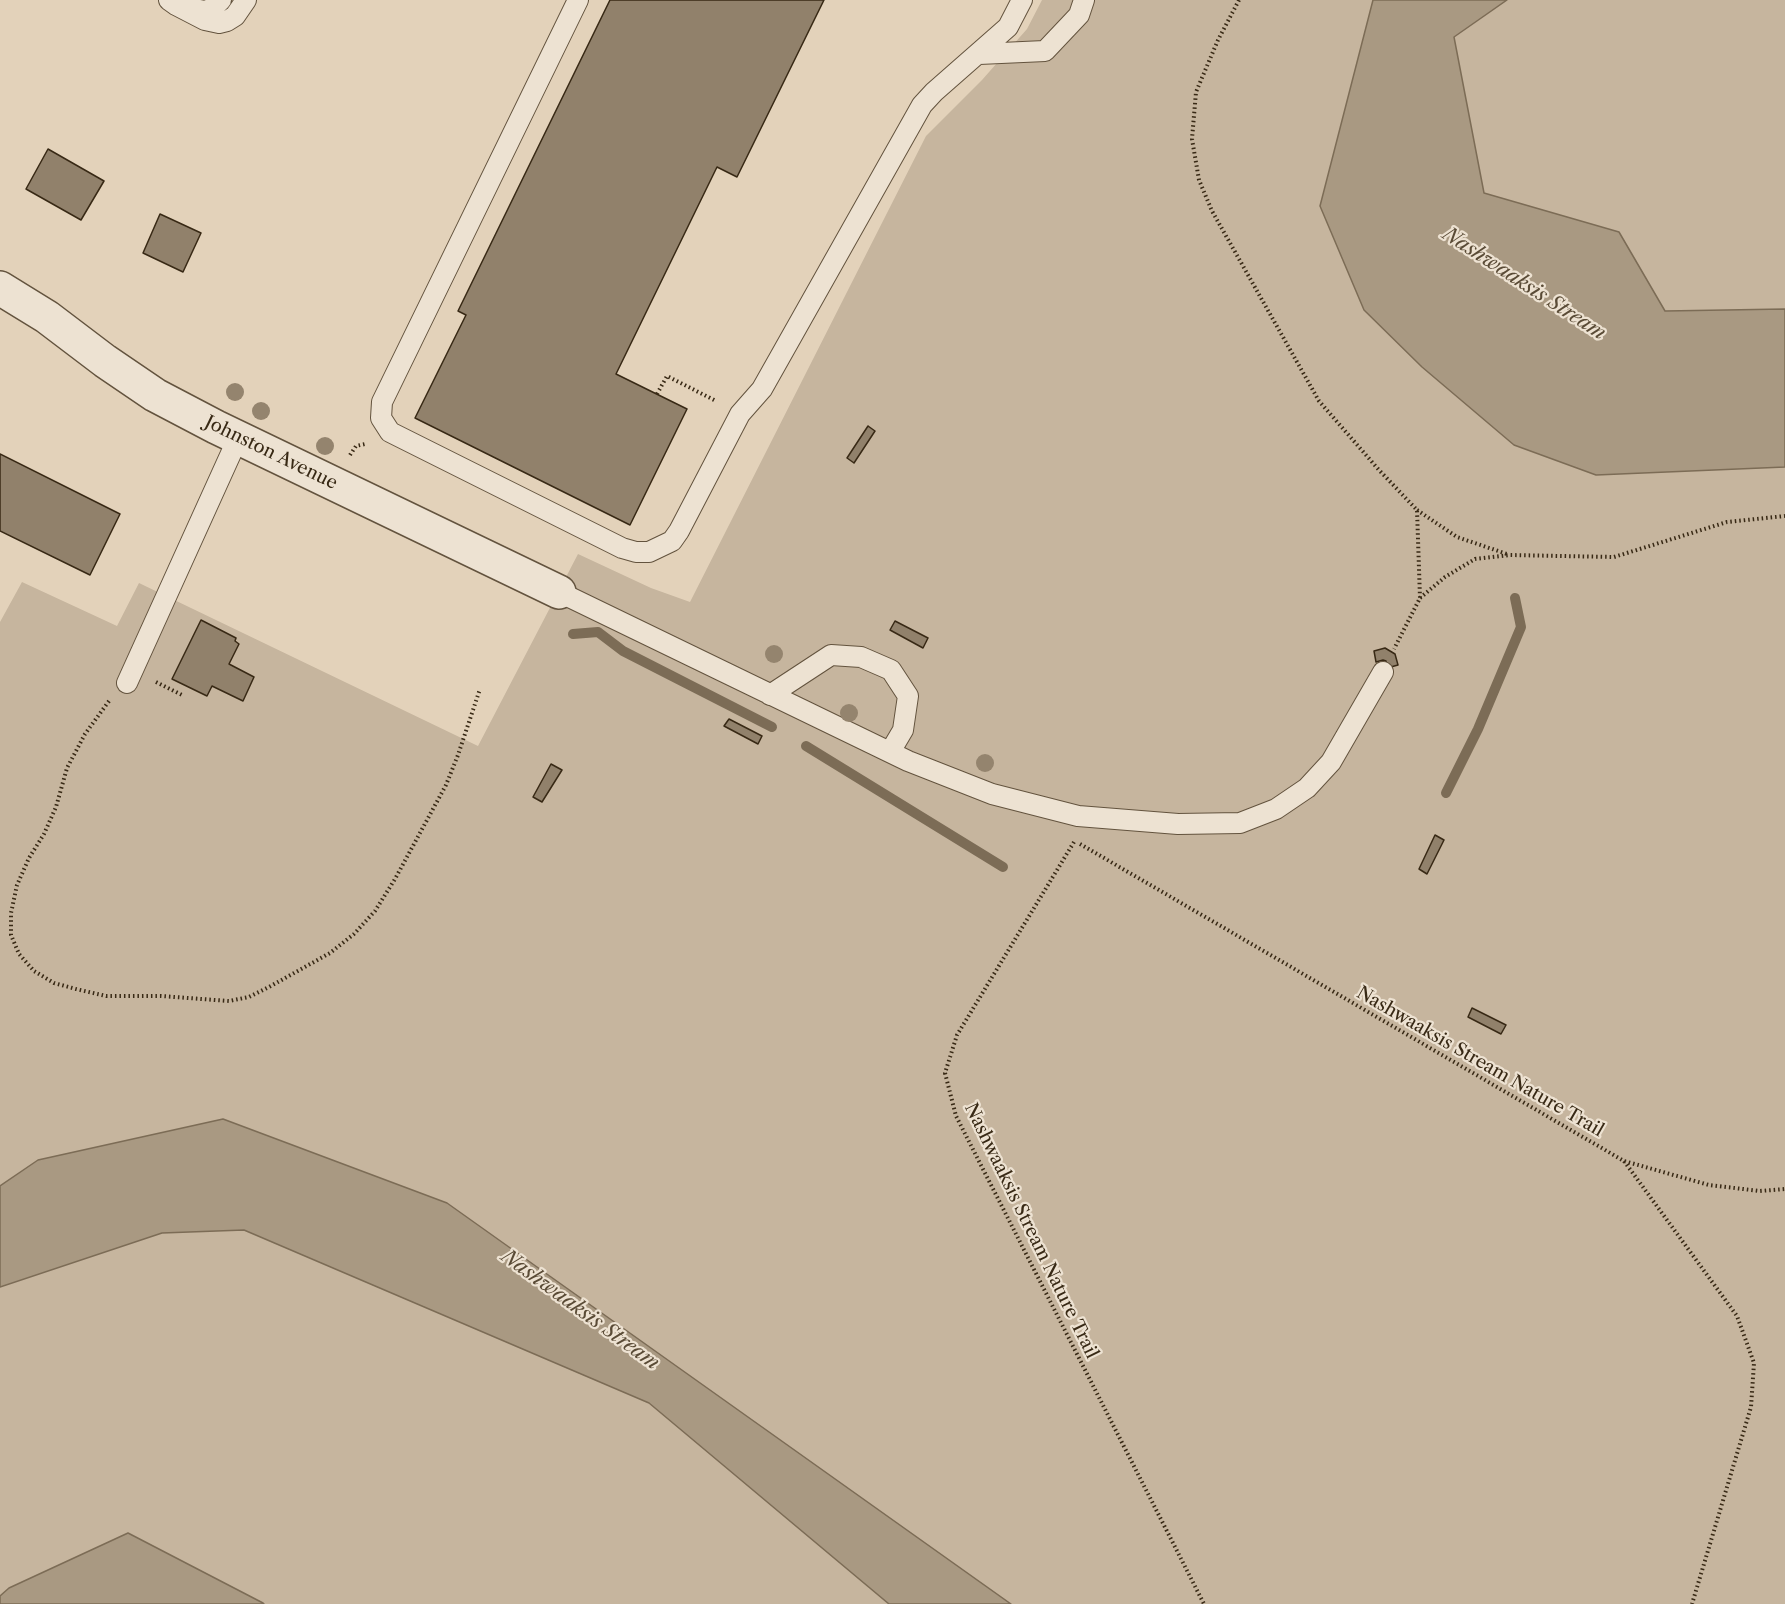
<!DOCTYPE html>
<html>
<head>
<meta charset="utf-8">
<style>
	body { margin:0 }
	canvas { display:block; background:#e3d2ba }
</style>
</head>
<body>
<canvas width="1785" height="1604"></canvas>
<script>
const g = document.querySelector('canvas').getContext('2d');
g.lineJoin = 'round';
function fill(path, color) { g.fillStyle = color; g.fill(path, 'evenodd'); }
const poly = rows => new Path2D(rows.map(r => 'M' + r).join(''));
function stroke(path, color, width, dash) { g.strokeStyle = color; g.lineWidth = width; g.lineCap = dash ? 'butt' : 'round'; g.setLineDash(dash || []); g.stroke(path); }
function drawText(font, color, halo, rows, align = 'center') {
  g.font = font + ' "Libre Caslon Text",serif'; g.lineWidth = 4.5; g.setLineDash([]); g.textBaseline = 'middle'; g.strokeStyle = halo; g.fillStyle = color; for (const [text, x, y, turn = 0] of rows) {
    g.save(); g.translate(x, y); g.rotate((+turn || 0) * Math.PI / 180); g.textAlign = isNaN(turn) ? turn : align; if (halo) g.strokeText(text, 0, 0); g.fillText(text, 0, 0); g.restore();
  }
}
fill(poly([
	[1042,0,1373,0,1357,63,1354,198,1785,437,1785,1604,1011,1604,447,1203,38,1160,0,1186,0,622,22,582,117,626,139,583,478,746,578,554,651,588,690,602,926,136,982,80,1027,29],
	[1507,0,1785,0,1785,309,1665,311,1619,232,1484,193,1454,37],
	[244,1230,649,1403,889,1604,264,1604,128,1534,9,1588,0,1596,0,1287,162,1233]
]), '#c6b59e');
const water = poly([
	[1373,0,1507,0,1454,37,1484,193,1619,232,1665,311,1785,309,1785,467,1596,475,1514,445,1422,367,1364,310,1320,206,1373,0],
	[223,1119,447,1203,1011,1604,889,1604,649,1403,244,1230,162,1233,0,1287,0,1186,38,1160,223,1119],
	[128,1533,263,1603,264,1604,0,1604,0,1596,9,1588,128,1533]
]);
fill(water, '#a99982');
stroke(water, '#7c6c56', 1.5);
stroke(poly([
	[573,634,598,632,623,651,772,727],
	[806,746,1003,867],
	[1446,793,1478,729,1521,627,1515,598]
]), '#7c6c56', 10);
const building = poly([
	[610,0,824,0,737,177,717,167,616,374,687,409,630,525,415,418,466,315,458,311,610,0],
	[48,149,104,181,81,220,26,189,48,149],
	[160,214,201,233,183,272,143,253,160,214],
	[868,426,875,431,854,463,847,458,868,426],
	[0,454,120,514,90,575,0,531,0,454],
	[201,620,236,638,235,641,239,644,229,664,254,677,243,701,212,686,207,696,172,679,201,620],
	[895,621,928,638,923,648,890,630,895,621],
	[1385,648,1395,654,1398,665,1387,668,1386,661,1383,660,1376,662,1374,651,1385,648],
	[729,719,762,736,758,744,724,726,729,719],
	[551,764,562,770,542,802,533,797,551,764],
	[1435,835,1444,840,1427,874,1419,869,1435,835],
	[1472,1008,1506,1025,1501,1034,1468,1017,1472,1008]
]);
fill(building, '#91816b');
stroke(building, '#382915', 1.5);
const service = poly([
	[169,0,176,5,205,20,219,23,227,21,235,16,246,0],
	[578,0,382,402,381,418,390,432,622,548,636,552,649,552,672,541,679,531,740,414,762,389,922,105,934,92,1008,27,1022,0],
	[188,8,205,11,213,8,221,0],
	[979,54,1045,51,1079,15,1084,0],
	[559,592,908,761,992,794,1078,816,1178,824,1240,823,1276,809,1307,788,1331,762,1383,672],
	[127,683,238,438],
	[770,695,831,655,861,657,891,670,908,696,903,730,890,752]
]);
const minor = poly([
	[0,288,47,317,105,361,155,395,216,427,559,592]
]);
stroke(service, '#63533e', 22);
stroke(minor, '#63533e', 36);
stroke(poly([
	[1239,0,1218,40,1196,92,1192,139,1199,180,1212,211,1319,401,1379,470,1417,510,1420,598,1394,649],
	[657,394,667,376,716,401],
	[350,455,356,446,365,444],
	[1417,510,1457,537,1507,554],
	[1420,598,1445,577,1475,559,1510,555,1614,557,1727,522,1785,516],
	[156,682,182,695],
	[109,701,85,734,67,768,56,807,44,834,29,858,17,885,11,913,11,935,19,954,34,971,54,983,76,989,106,996,161,996,229,1001,249,997,269,987,330,953,354,934,375,911,395,879,446,785,458,755,480,689],
	[1074,842,957,1035,945,1073,956,1116,1204,1604],
	[1080,844,1624,1161,1709,1185,1760,1191,1785,1189],
	[1624,1161,1737,1316,1754,1363,1751,1407,1692,1604]
]), '#382915', 4, [1.5, 3]);
stroke(service, '#ede2d2', 20);
stroke(minor, '#ede2d2', 33);
g.fillStyle = '#94846e';
for (const [x, y] of [
	[235,392],
	[261,411],
	[325,446],
	[774,654],
	[849,713],
	[985,763]
]) { g.beginPath(); g.arc(x, y, 9, 0, 2 * Math.PI); g.fill(); }
drawText('18px', '#382915', '#ede2d2', [
	["Johnston Avenue",271,453,26],
	["Nashwaaksis Stream Nature Trail",1480,1062,30],
	["Nashwaaksis Stream Nature Trail",1031,1231,64]
]);
drawText('italic 20px', '#5a4b36', '#ede2d2', [
	["Nashwaaksis Stream",1524,284,33],
	["Nashwaaksis Stream",580,1310,36]
]);
</script>
</body>
</html>
